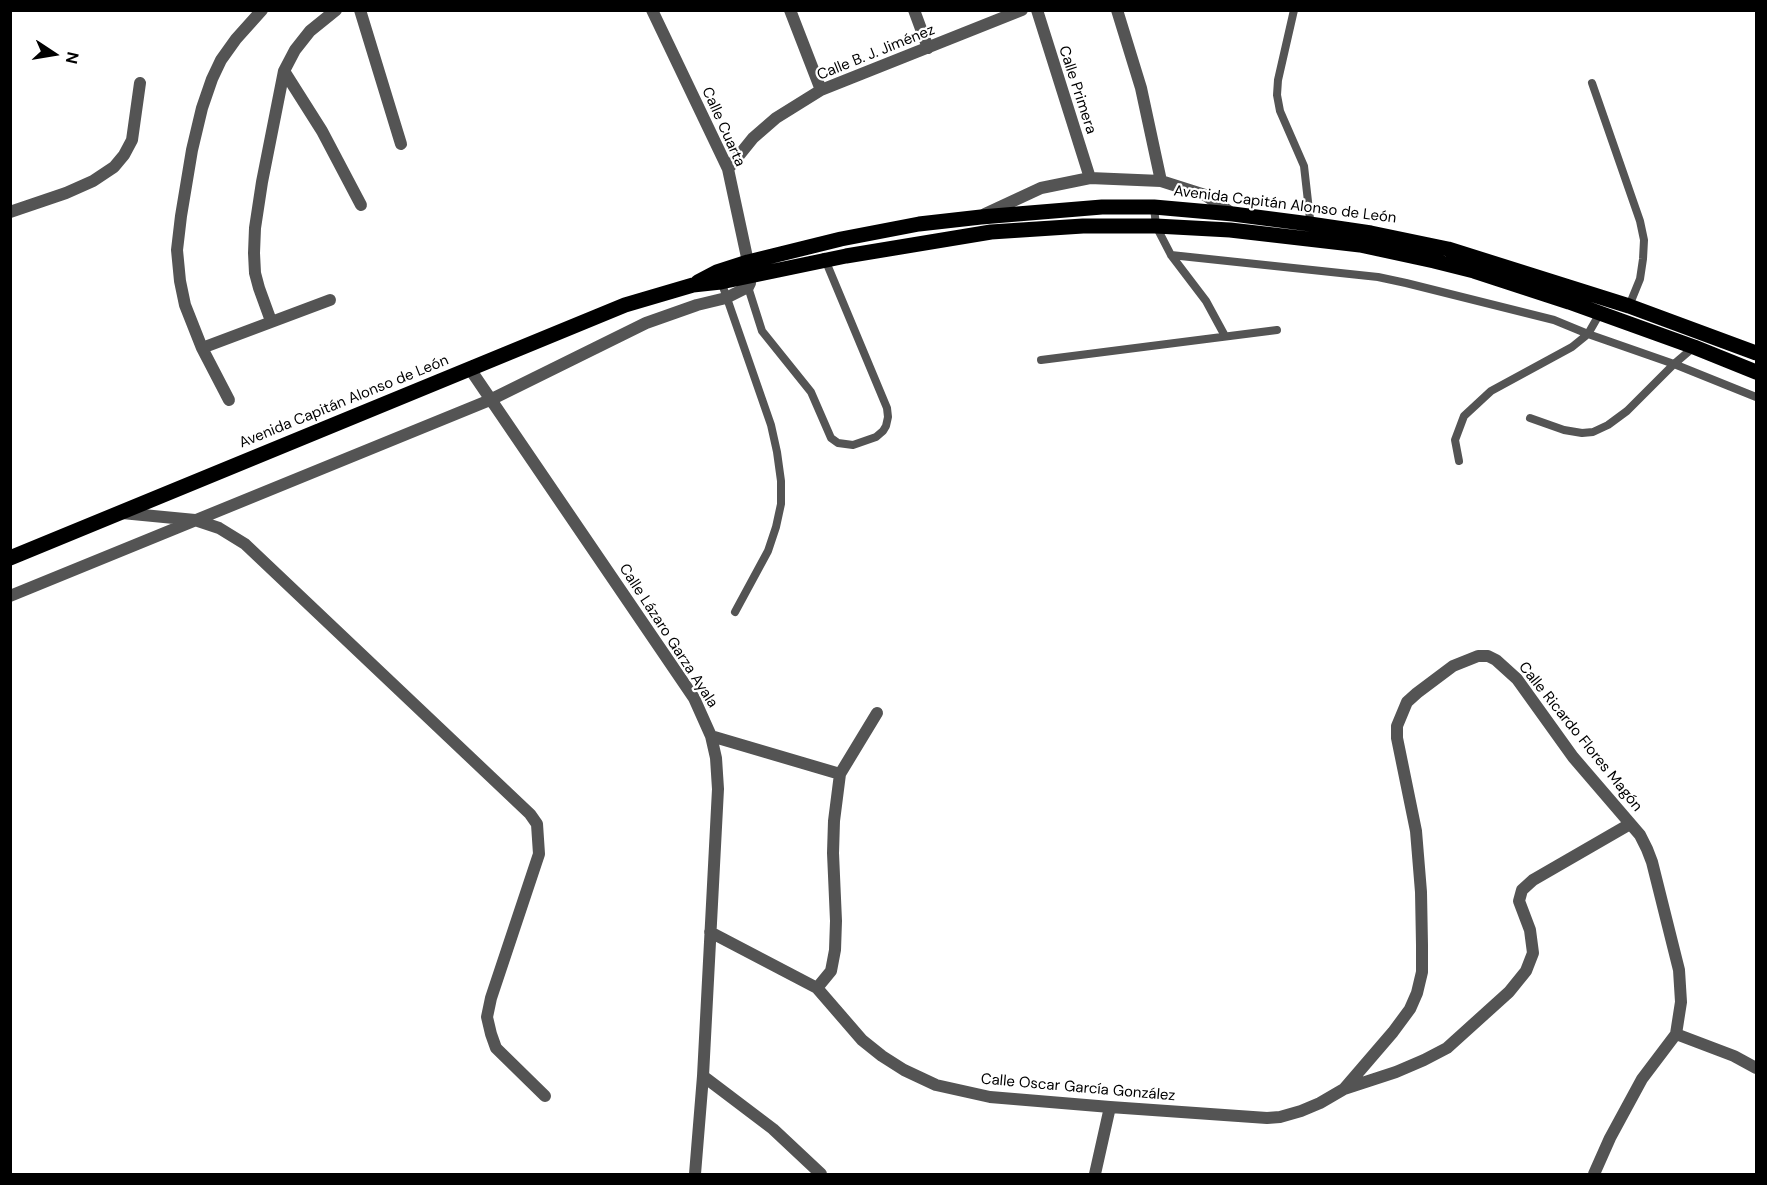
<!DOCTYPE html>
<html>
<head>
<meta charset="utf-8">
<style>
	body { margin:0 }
	#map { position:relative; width:1767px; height:1185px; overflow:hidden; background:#fff; font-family:"DM Sans",sans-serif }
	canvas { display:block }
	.frame { position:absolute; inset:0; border:12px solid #000; pointer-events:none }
	.north { position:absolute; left:24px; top:24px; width:60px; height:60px; -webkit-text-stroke:4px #fff; paint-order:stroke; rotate:102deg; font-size:16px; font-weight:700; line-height:24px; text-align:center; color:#000 }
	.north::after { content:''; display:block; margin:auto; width:21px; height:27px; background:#000; clip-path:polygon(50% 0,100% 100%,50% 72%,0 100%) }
</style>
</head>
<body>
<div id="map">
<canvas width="1767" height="1185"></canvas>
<div class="frame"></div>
<div class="north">N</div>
</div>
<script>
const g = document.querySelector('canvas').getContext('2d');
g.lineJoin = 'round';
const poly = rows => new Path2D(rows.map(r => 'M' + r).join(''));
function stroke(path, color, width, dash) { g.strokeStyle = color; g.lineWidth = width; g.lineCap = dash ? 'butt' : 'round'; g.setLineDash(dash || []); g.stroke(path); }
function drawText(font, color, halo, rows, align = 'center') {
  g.font = font + ' "DM Sans",sans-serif'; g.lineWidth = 4.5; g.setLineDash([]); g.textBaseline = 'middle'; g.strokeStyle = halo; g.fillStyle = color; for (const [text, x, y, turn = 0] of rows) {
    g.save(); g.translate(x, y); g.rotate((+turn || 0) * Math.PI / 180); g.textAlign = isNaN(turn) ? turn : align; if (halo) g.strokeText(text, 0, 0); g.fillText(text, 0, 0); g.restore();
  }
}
stroke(poly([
	[1294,10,1278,80,1277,95,1280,111,1304,166,1311,228],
	[1592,83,1640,221,1644,240,1643,259,1640,279,1629,306],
	[1154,207,1156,226,1171,255,1206,301,1225,336],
	[1171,255,1378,277,1406,283,1554,320,1588,334,1674,364,1756,397],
	[721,281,771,425,777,452,781,481,781,504,776,527,768,551,735,612],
	[748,287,762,331,811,392,831,438,838,443,853,445,876,437,883,431,886,426,888,417,887,408,824,257],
	[1041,360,1277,330],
	[1530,418,1564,430,1582,433,1593,432,1608,425,1627,411,1674,364,1694,347],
	[1459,461,1455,440,1464,416,1491,391,1572,347,1588,334,1600,313]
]), '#545454', 8);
stroke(poly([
	[360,10,401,144],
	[790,10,821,90],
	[914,10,928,48],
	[1037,10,1090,178],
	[1117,10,1141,88,1161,181],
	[284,71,322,131,361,205],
	[728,169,753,138,776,118,821,90,1022,10],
	[10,212,66,193,93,181,114,167,124,155,132,140,140,83],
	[985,214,1041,188,1090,178,1161,181,1205,195,1233,214],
	[271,321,259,288,255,273,254,253,255,228,262,182,284,71,295,50,310,31,336,10],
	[202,348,330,300],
	[470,369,694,698,711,736,716,758,718,789,703,1076,695,1174],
	[229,400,202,348,185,305,180,281,177,250,181,216,192,150,202,108,212,79,221,60,236,39,262,10],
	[122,513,195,520,219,528,245,544,530,814,537,824,539,854,491,998,487,1017,491,1034,496,1048,545,1096],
	[10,596,490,400,646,323,697,305,726,298,748,287,750,283,748,262,728,169,652,10],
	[711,736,840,774],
	[710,932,817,988,862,1040,882,1056,904,1070,936,1085,990,1097,1110,1107,1267,1118,1280,1117,1301,1111,1320,1103,1344,1089,1393,1032,1410,1009,1417,993,1422,972,1422,945,1421,892,1416,831,1397,738,1397,726,1407,702,1417,693,1453,666,1478,656,1488,656,1496,660,1517,679,1573,757,1640,835,1647,849,1652,862,1679,970,1681,1002,1676,1034,1642,1079,1610,1138,1594,1174],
	[817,988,831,971,835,950,836,921,833,853,834,821,840,774,877,713],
	[1676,1034,1734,1056,1756,1068],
	[703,1076,773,1129,821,1174],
	[1344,1089,1396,1072,1424,1060,1447,1048,1509,992,1526,971,1533,953,1530,930,1519,901,1522,890,1533,880,1630,824],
	[1095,1174,1110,1107]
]), '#545454', 12);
stroke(poly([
	[698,282,717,272,748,262,841,239,919,224,981,217,1102,207,1154,207,1233,214,1310,224,1371,233,1448,249,1629,306,1756,353],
	[10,558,625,305,693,285,721,282,846,256,991,232,1083,226,1156,226,1230,230,1360,245,1434,261,1474,271,1569,302,1694,347,1756,372]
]), '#000', 15);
drawText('15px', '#000', '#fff', [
	["Calle B. J. Jiménez",876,53,-22],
	["Calle Primera",1077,90,72],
	["Calle Cuarta",723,127,66],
	["Avenida Capitán Alonso de León",1285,205,7],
	["Avenida Capitán Alonso de León",344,402,-22],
	["Calle Lázaro Garza Ayala",668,636,57],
	["Calle Ricardo Flores Magón",1580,737,51],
	["Calle Oscar García González",1078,1088,5]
]);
</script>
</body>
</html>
